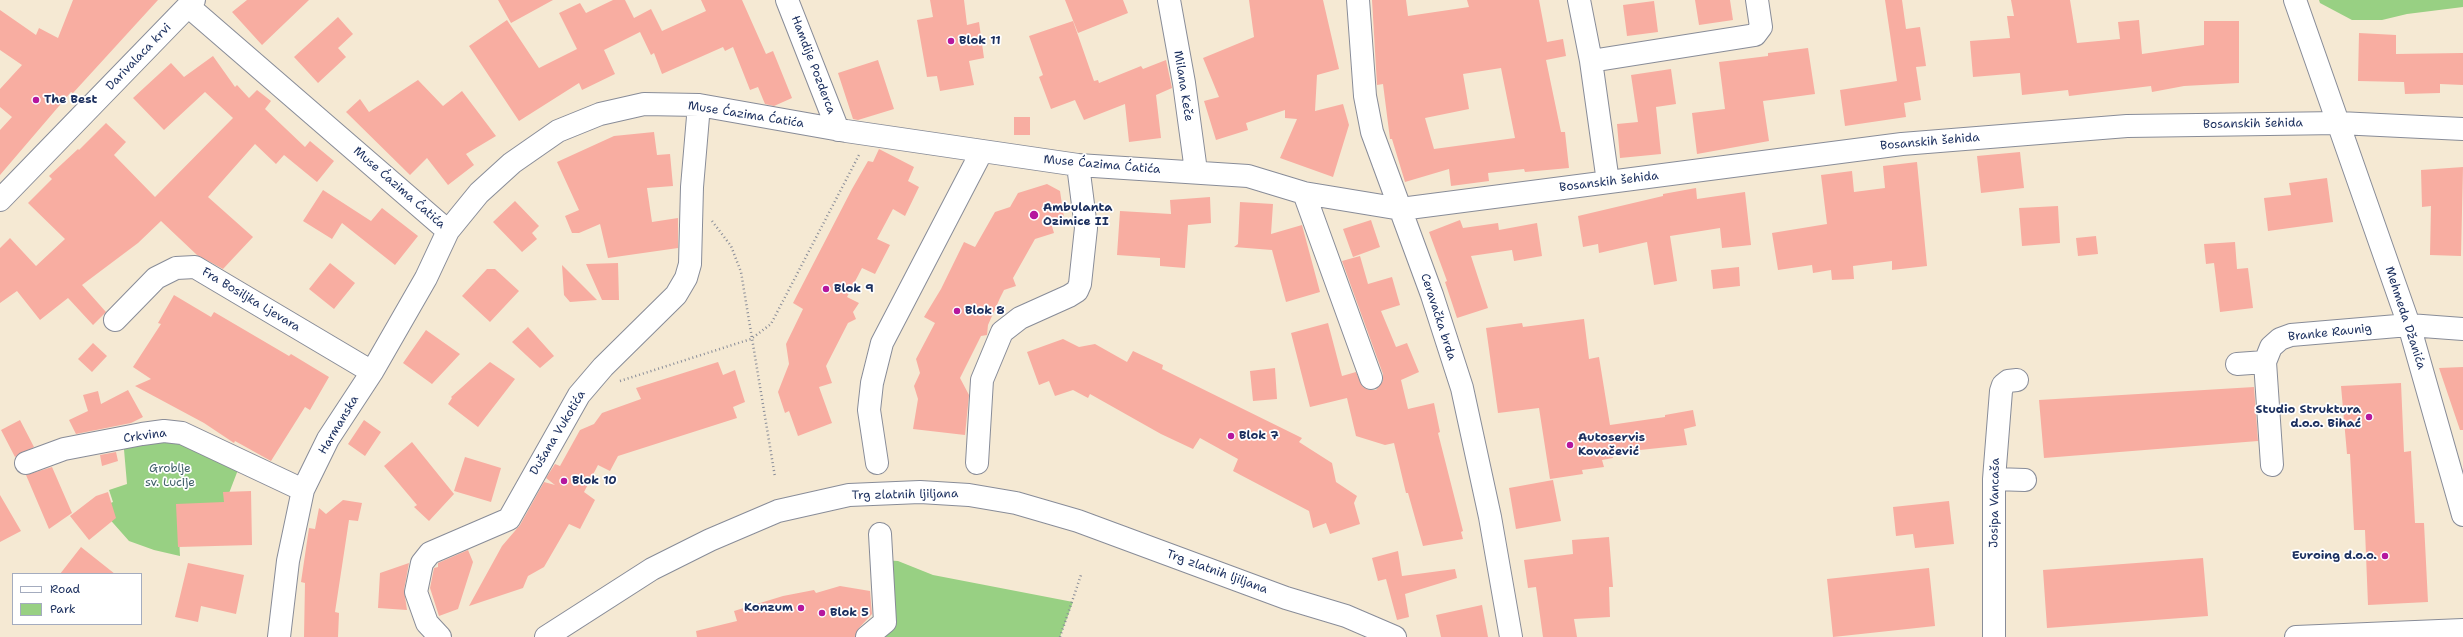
<!DOCTYPE html>
<html>
<head>
<meta charset="utf-8">
<style>
	body { margin:0 }
	#map { position:relative; width:2463px; height:637px; overflow:hidden; background:#f5e9d3; font-family:"Shantell Sans",sans-serif }
	canvas { display:block }
	.legend { position:absolute; left:12px; top:573px; width:130px; height:52px; box-sizing:border-box; background:#fff; border:1px solid #a4acbf; margin:0; padding:5px 7px; list-style:none; font-size:12px; color:#1b2f5e }
	.legend li { display:flex; align-items:center; gap:8px; height:20px }
	.legend b { width:20px; border:1px solid #a4acbf }
</style>
</head>
<body>
<div id="map">
<canvas width="2463" height="637"></canvas>
<ul class="legend">
<li><b style="height:5px;background:#fff"></b>Road</li>
<li><b style="height:11px;background:#98d083"></b>Park</li>
</ul>
</div>
<script>
const g = document.querySelector('canvas').getContext('2d');
g.lineJoin = 'round';
function fill(path, color) { g.fillStyle = color; g.fill(path, 'evenodd'); }
const poly = rows => new Path2D(rows.map(r => 'M' + r).join(''));
function stroke(path, color, width, dash) { g.strokeStyle = color; g.lineWidth = width; g.lineCap = dash ? 'butt' : 'round'; g.setLineDash(dash || []); g.stroke(path); }
function drawText(font, color, halo, rows, align = 'center') {
  g.font = font + ' "Shantell Sans",sans-serif'; g.lineWidth = 3.5; g.setLineDash([]); g.textBaseline = 'middle'; g.strokeStyle = halo; g.fillStyle = color; for (const [text, x, y, turn = 0] of rows) {
    g.save(); g.translate(x, y); g.rotate((+turn || 0) * Math.PI / 180); g.textAlign = isNaN(turn) ? turn : align; if (halo) g.strokeText(text, 0, 0); g.fillText(text, 0, 0); g.restore();
  }
}
fill(poly([
	[2319,0,2463,0,2463,7,2407,14,2382,20,2352,20,2320,3],
	[164,431,241,462,221,514,178,520,180,556,154,550,129,541,106,515,103,506,113,502,109,490,127,484,123,438],
	[882,560,898,561,933,575,1073,602,1060,637,876,637]
]), '#98d083');
fill(poly([
	[73,0,158,0,73,93,71,92,0,175,0,130,12,117,0,107,0,89,22,65,0,50,0,10,36,35,39,28,58,38],
	[247,0,309,0,262,45,232,12],
	[498,0,553,0,511,23],
	[613,0,625,0,634,18,651,9,662,31,706,11,701,0,742,0,766,54,773,51,792,98,774,106,765,104,758,87,750,90,733,47,725,51,723,47,662,74,654,53,651,55,640,32,604,50,615,74,582,90,579,83,519,121,469,46,507,20,539,68,577,49,559,13,580,3,586,13],
	[930,0,964,0,967,25,979,22,984,58,969,61,974,85,940,91,937,76,927,77,917,20,933,17],
	[1065,0,1123,0,1128,13,1078,33],
	[1249,0,1323,0,1339,69,1317,75,1315,111,1343,104,1349,125,1333,177,1280,158,1297,119,1285,118,1285,110,1246,123,1248,130,1216,140,1204,101,1219,97,1203,58,1254,37],
	[1372,0,1406,0,1408,16,1469,7,1467,0,1539,0,1547,42,1563,39,1566,56,1546,60,1561,132,1565,132,1569,168,1525,172,1524,169,1488,173,1489,181,1451,186,1449,169,1405,182,1392,139,1390,139,1383,84,1377,85],
	[1501,68,1515,138,1434,149,1425,118,1469,109,1463,74],
	[1695,0,1730,0,1733,20,1699,25],
	[1885,0,1902,0,1906,29,1920,27,1926,66,1916,67,1921,100,1904,103,1906,117,1845,126,1840,90,1897,81],
	[2011,0,2070,0,2077,43,2120,39,2118,22,2139,20,2142,54,2204,45,2204,21,2239,21,2239,83,2184,86,2152,92,2151,86,2069,96,2068,90,2022,95,2020,73,1973,77,1970,41,2010,38,2007,16,2014,16],
	[1654,1,1658,32,1627,36,1623,5],
	[338,17,353,34,338,48,346,57,318,83,294,57],
	[1073,21,1094,81,1098,80,1099,83,1141,66,1143,69,1166,60,1172,88,1156,95,1161,138,1129,142,1125,104,1084,120,1075,100,1051,109,1039,77,1043,75,1029,36],
	[2359,33,2396,35,2396,54,2463,53,2463,85,2440,84,2440,93,2405,94,2404,82,2358,81],
	[1808,48,1815,94,1763,101,1769,141,1697,154,1692,113,1725,109,1719,62,1768,56,1768,53],
	[213,56,235,87,237,85,249,98,257,90,271,101,265,109,305,147,310,141,334,161,317,182,284,155,276,164,255,144,208,197,253,237,223,269,197,255,161,221,138,243,82,285,106,312,93,325,68,298,40,320,17,291,0,303,0,248,10,238,36,266,65,239,28,203,52,179,49,176,78,149,79,150,106,123,126,142,114,155,155,197,233,118,205,92,164,130,133,98,171,63,184,77],
	[878,60,894,109,858,120,853,119,838,73],
	[1671,69,1676,104,1656,107,1661,154,1620,158,1617,124,1638,122,1631,75],
	[418,80,443,106,462,91,496,136,466,154,474,165,448,185,427,158,410,175,346,112,360,99,369,112],
	[1014,117,1030,117,1030,135,1014,135],
	[654,132,657,155,670,154,673,186,647,188,652,222,678,218,678,248,608,258,600,224,579,233,572,233,565,216,579,210,557,162,614,136],
	[879,149,914,167,908,181,919,187,905,216,893,209,877,239,890,245,875,274,862,268,847,297,859,303,853,312,856,319,848,323,826,366,832,383,819,387,832,423,798,436,789,411,785,413,778,392,789,364,786,344,803,309,793,303,852,189,868,161,873,162],
	[2020,152,2024,188,1981,193,1977,156],
	[1917,162,1927,266,1892,270,1892,261,1853,266,1854,279,1832,280,1831,270,1813,273,1812,265,1778,270,1772,233,1827,224,1821,175,1852,171,1854,192,1885,188,1883,166],
	[2463,167,2461,256,2430,255,2431,206,2422,207,2421,170],
	[2327,178,2333,222,2268,231,2264,198,2291,195,2289,183],
	[1047,184,1060,191,1064,218,1051,223,1054,233,1035,239,1013,278,1016,286,1004,290,1000,298,988,325,987,335,981,336,960,378,969,395,965,435,913,429,918,399,914,386,920,373,916,359,935,323,924,317,941,289,964,242,975,247,995,212,1010,207,1018,193],
	[1696,188,1697,199,1745,192,1751,245,1722,248,1720,228,1670,236,1677,281,1654,285,1647,242,1599,253,1598,244,1583,247,1578,216,1663,196,1663,194],
	[323,190,371,221,382,208,418,236,395,265,342,223,332,239,303,221],
	[1210,197,1211,223,1188,225,1185,268,1160,266,1160,258,1117,255,1120,211,1171,214,1170,200],
	[515,201,539,226,532,233,537,239,522,252,493,222],
	[1240,202,1273,204,1271,234,1302,225,1320,292,1286,302,1272,250,1234,247,1238,244],
	[2058,206,2060,243,2022,246,2019,208],
	[1371,220,1380,247,1353,257,1343,229],
	[1460,220,1463,228,1498,223,1499,230,1537,223,1542,256,1514,261,1512,250,1471,256,1488,308,1457,318,1445,282,1447,281,1429,232],
	[2096,236,2098,254,2078,256,2076,238],
	[2235,242,2237,269,2248,268,2253,308,2220,312,2214,263,2206,264,2204,244],
	[1360,256,1368,284,1392,277,1400,305,1381,311,1396,347,1407,343,1419,372,1401,380,1408,409,1434,403,1440,432,1438,433,1463,531,1461,532,1463,539,1423,546,1408,493,1406,493,1394,443,1385,445,1356,436,1347,398,1310,407,1291,333,1328,323,1342,376,1356,372,1363,387,1369,390,1376,390,1383,381,1383,374,1342,261],
	[330,263,355,283,334,309,309,289],
	[618,263,619,300,602,300,586,264],
	[562,265,597,300,570,302,564,295],
	[1739,267,1740,286,1713,289,1711,270],
	[487,269,495,269,519,291,490,322,462,296],
	[174,295,211,317,214,312,289,356,291,354,329,377,310,410,305,407,271,461,235,441,234,443,204,423,135,386,151,379,133,367,161,324,158,323],
	[1584,319,1589,359,1599,357,1610,425,1665,417,1665,415,1693,410,1696,426,1684,429,1687,445,1612,453,1613,458,1602,460,1604,467,1582,470,1583,474,1550,479,1539,408,1498,413,1486,328,1522,323,1523,327],
	[528,327,554,356,540,368,512,342],
	[426,330,460,354,432,384,403,363],
	[1063,339,1079,347,1095,344,1127,362,1133,351,1163,365,1162,369,1302,438,1299,442,1332,463,1336,482,1357,496,1354,503,1360,524,1330,534,1326,523,1313,528,1309,511,1233,471,1238,459,1200,438,1193,449,1161,434,1090,394,1088,398,1073,390,1055,396,1049,381,1039,385,1027,352],
	[93,343,107,356,92,372,78,359],
	[490,362,515,379,478,427,448,404,452,398,451,397],
	[718,362,723,375,735,370,745,402,733,407,737,418,618,456,610,471,598,465,584,492,595,500,580,529,569,524,544,567,528,576,523,588,469,606,502,546,520,525,544,482,555,485,546,478,555,464,560,466,580,430,594,424,602,413,641,399,636,388],
	[2463,367,2463,430,2460,430,2439,368],
	[1275,368,1277,399,1253,401,1250,371],
	[2401,383,2404,452,2411,451,2415,523,2424,523,2428,602,2368,605,2365,530,2354,530,2350,454,2347,454,2341,386],
	[2254,387,2258,441,2044,458,2039,400],
	[128,390,143,417,131,423,76,434,69,420,88,411,83,395,98,391,101,404],
	[20,420,34,447,15,457,1,430],
	[364,420,381,432,365,456,348,444],
	[412,442,454,494,429,521,414,507,417,505,384,466],
	[116,452,118,461,102,466,100,455],
	[465,457,501,468,491,502,454,491],
	[52,467,72,513,49,529,26,475],
	[1553,480,1561,521,1516,529,1509,488],
	[251,491,252,545,178,547,176,504,224,502,223,492],
	[108,492,116,518,89,540,70,516,96,496],
	[0,495,21,531,0,542],
	[343,500,362,503,358,521,349,520,335,612,339,613,338,637,304,637,305,583,301,582,309,528,315,529,319,508,326,514],
	[1949,501,1954,544,1915,548,1913,534,1896,536,1893,507],
	[1609,537,1613,587,1609,587,1610,617,1574,619,1577,637,1543,637,1536,587,1528,588,1524,560,1573,554,1572,540],
	[81,547,115,574,60,574],
	[468,550,473,562,458,609,439,616,430,588,434,568,438,567,438,563],
	[1398,551,1402,576,1455,569,1457,578,1405,594,1409,617,1397,620,1386,579,1378,581,1372,558],
	[2203,558,2208,616,2047,628,2043,570],
	[188,563,244,575,236,614,201,606,198,622,175,617],
	[409,563,404,590,407,610,378,608,380,573],
	[1929,568,1935,626,1833,637,1827,579],
	[840,586,870,591,872,614,859,628,855,637,697,637,696,631,737,621,734,611,783,596,814,590,816,593],
	[1482,605,1488,637,1441,637,1436,615]
]), '#f8ada1');
const minor = poly([
	[787,0,838,130],
	[1169,0,1184,83,1196,171],
	[1358,0,1365,96,1372,132,1432,295,1462,388,1490,517,1511,637],
	[1579,0,1591,61,1608,182],
	[2295,0,2409,325,2463,515],
	[188,6,448,231,479,193,512,163,558,131,600,114,644,104,699,105,846,131,1078,165,1248,176,1304,193,1401,209,1902,144,2127,126,2339,123,2463,129],
	[1591,61,1755,35,1761,27,1757,0],
	[1304,193,1371,378],
	[0,200,194,0],
	[115,320,156,278,176,268,195,267,372,372],
	[2237,364,2265,362],
	[26,463,64,449,142,434,164,431,182,433,303,490],
	[877,463,869,410,872,383,882,343,982,151],
	[977,463,982,380,1002,332,1020,318,1069,296,1077,291,1080,284,1086,228,1078,165],
	[2272,465,2265,362,2271,347,2280,339,2291,335,2409,325,2463,329],
	[1994,479,2025,480],
	[279,637,288,561,303,490,328,439,372,372,426,278,448,231],
	[440,637,427,623,416,592,422,563,430,553,509,519,579,395,603,367,676,295,686,278,690,264,692,187,699,105],
	[546,637,652,569,710,540,778,511,849,495,920,492,969,495,1016,503,1078,521,1286,598,1346,616,1395,637],
	[867,637,885,622,880,534],
	[1994,637,1994,479,2001,391,2003,385,2008,381,2017,380],
	[2296,637,2463,630]
]);
stroke(minor, '#888c98', 24);
stroke(poly([
	[712,221,731,246,741,272,775,477],
	[620,381,751,339,771,324,859,155],
	[1060,637,1081,575]
]), '#888c98', 2.5, [1, 3]);
stroke(minor, '#fff', 22);
for (const [x, y, r, color] of [
	[951,41,4,"#b5179e"],
	[36,100,4,"#b5179e"],
	[1034,215,5,"#b5179e"],
	[826,289,4,"#b5179e"],
	[957,311,4,"#b5179e"],
	[2369,417,4,"#b5179e"],
	[1231,436,4,"#b5179e"],
	[1570,445,4,"#b5179e"],
	[564,481,4,"#b5179e"],
	[2385,556,4,"#b5179e"],
	[801,608,4,"#b5179e"],
	[822,613,4,"#b5179e"]
]) { const dot = new Path2D(); dot.arc(x, y, r, 0, 2 * Math.PI); g.fillStyle = color; g.fill(dot); stroke(dot, '#fff', 1.5); }
drawText('bold 12px', '#1b2f5e', '#fff', [
	["Blok 11",959,41],
	["The Best",44,100],
	["Ambulanta",1043,208],
	["Ozimice II",1043,222],
	["Blok 9",834,289],
	["Blok 8",965,311],
	["Studio Struktura",2361,410,"right"],
	["d.o.o. Bihać",2361,424,"right"],
	["Blok 7",1239,436],
	["Autoservis",1578,438],
	["Kovačević",1578,452],
	["Blok 10",572,481],
	["Euroing d.o.o.",2377,556,"right"],
	["Konzum",793,608,"right"],
	["Blok 5",830,613]
], 'left');
drawText('12px', '#1b2f5e', '#fff', [
	["Darivalaca krvi",139,57,-46],
	["Hamdije Pozderca",813,65,69],
	["Milana Keče",1183,86,81],
	["Muse Ćazima Ćatića",746,115,9],
	["Bosanskih šehida",2253,124,-1],
	["Bosanskih šehida",1930,142,-5],
	["Muse Ćazima Ćatića",1102,165,5],
	["Bosanskih šehida",1609,182,-7],
	["Muse Ćazima Ćatića",399,188,41],
	["Fra Bosiljka Ljevara",251,300,31],
	["Ceravačka brda",1438,317,72],
	["Mehmeda Džanića",2405,318,72],
	["Branke Raunig",2330,333,-6],
	["Harmanska",339,425,-59],
	["Dušana Vukotića",558,433,-59],
	["Crkvina",145,436,-8],
	["Trg zlatnih ljiljana",905,495,-1],
	["Josipa Vancaša",1995,503,-89],
	["Trg zlatnih ljiljana",1217,572,20]
]);
drawText('12px', '#405f69', '#fff', [
	["Groblje",170,469],
	["sv. Lucije",170,483]
]);
</script>
</body>
</html>
